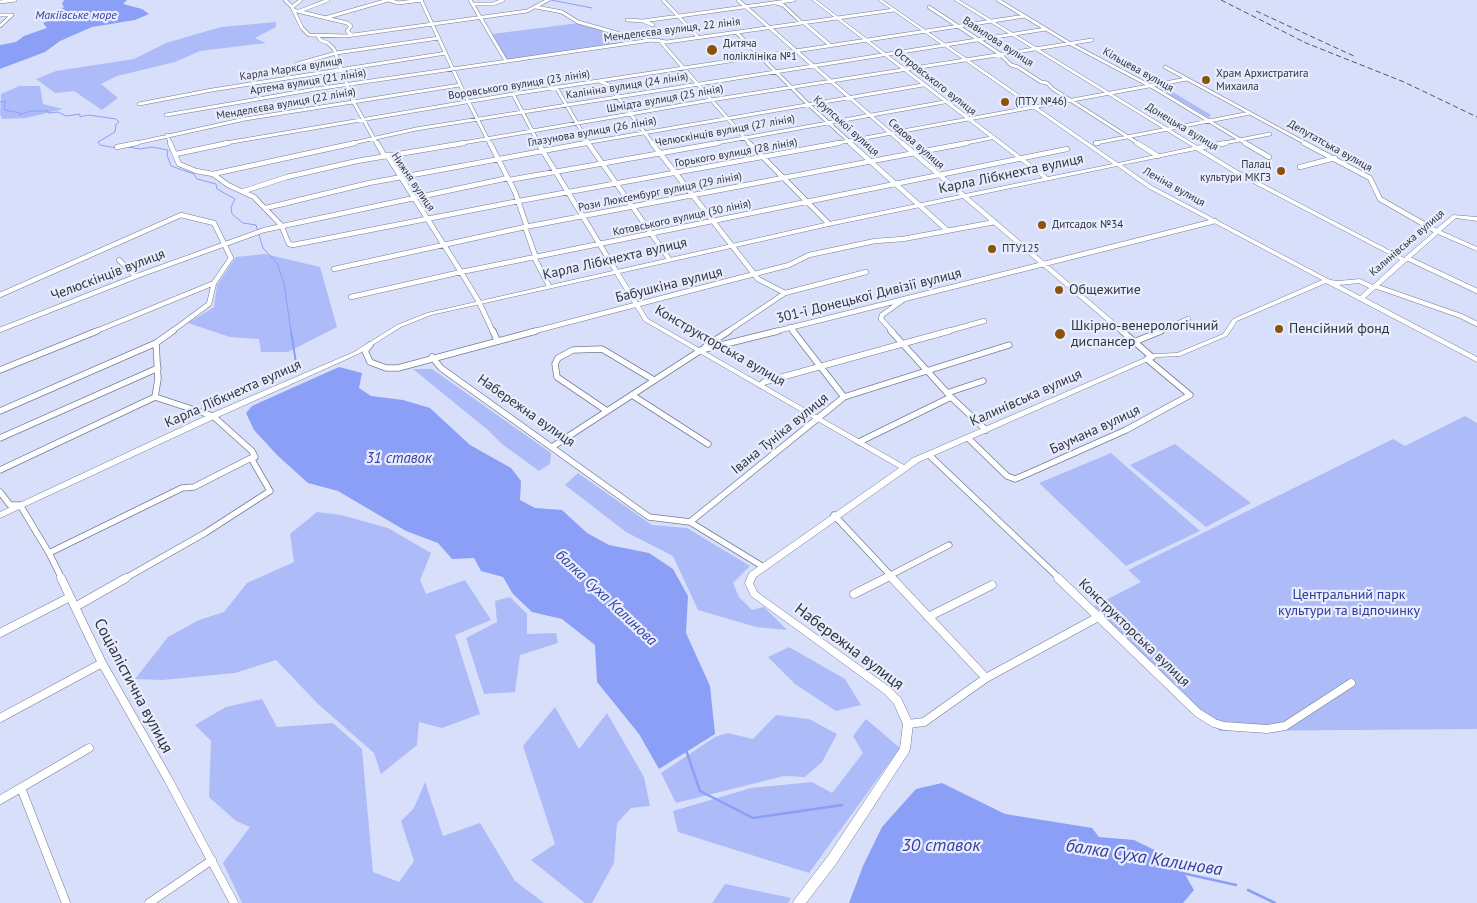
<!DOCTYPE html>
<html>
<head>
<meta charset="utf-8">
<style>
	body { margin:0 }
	canvas { display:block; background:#d8dffa }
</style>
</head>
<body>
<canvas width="1477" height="903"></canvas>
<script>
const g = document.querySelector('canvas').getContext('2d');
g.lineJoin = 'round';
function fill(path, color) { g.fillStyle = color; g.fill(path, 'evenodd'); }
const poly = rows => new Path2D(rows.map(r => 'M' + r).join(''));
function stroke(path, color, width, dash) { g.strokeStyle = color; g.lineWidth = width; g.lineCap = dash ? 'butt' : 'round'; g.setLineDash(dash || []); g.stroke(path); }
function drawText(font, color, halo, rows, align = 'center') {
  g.font = font + ' "PT Sans",sans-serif'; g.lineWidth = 4.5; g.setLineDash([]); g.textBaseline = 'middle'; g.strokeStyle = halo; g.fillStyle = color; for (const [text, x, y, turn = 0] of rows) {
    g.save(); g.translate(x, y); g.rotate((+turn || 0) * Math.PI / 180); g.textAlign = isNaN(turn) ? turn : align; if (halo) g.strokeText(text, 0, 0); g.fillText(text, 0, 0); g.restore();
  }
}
fill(poly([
	[276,22,276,27,255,38,266,43,200,51,175,62,117,76,101,84,118,98,102,110,74,91,55,93,36,79,56,71,134,59,166,43,221,27],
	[579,23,629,38,641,34,655,37,507,60,492,34],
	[19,86,40,86,43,104,63,109,26,118,2,119,0,114,1,94],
	[1166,88,1211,115,1209,118,1160,89],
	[265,254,320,267,337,327,288,352,261,352,259,339,230,337,188,323,214,307,217,285,236,257],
	[413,369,432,369,551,453,550,464,539,471,502,444,489,431],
	[1465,416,1477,423,1477,729,1220,731,1094,606,1141,582,1128,570,1393,439,1405,446],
	[1175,444,1251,503,1206,527,1130,465],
	[1111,453,1200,531,1126,566,1039,483],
	[578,473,652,525,687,528,750,566,733,583,739,597,752,610,764,607,787,630,756,627,698,610,673,556,626,532,565,485],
	[317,512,341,515,388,528,431,553,420,580,426,594,465,580,491,620,455,635,480,714,442,728,419,722,417,745,381,774,374,753,318,704,276,660,235,673,162,680,135,679,168,637,199,620,224,612,247,583,294,562,290,534],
	[510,597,527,614,527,634,556,633,558,643,520,655,515,692,484,694,466,638,497,622,495,601],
	[789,647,845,679,861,705,836,711,795,684,768,657],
	[262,699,277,727,333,723,362,749,373,872,399,882,414,861,401,821,414,808,425,782,443,836,480,823,515,881,544,903,242,903,223,863,250,827,236,821,209,797,211,741,195,725,226,707],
	[555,707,579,749,607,713,644,777,650,806,631,808,617,823,614,863,592,903,585,903,531,860,555,844,523,746],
	[776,715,809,719,837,734,822,762,805,777,784,776,676,803,661,773,715,737,728,733,753,739],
	[866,719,900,748,809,873,678,832,673,811,751,788,812,782,832,793,863,753,853,736],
	[725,884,791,898,788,903,712,903]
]), '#adbcf8');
fill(poly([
	[64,0,127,0,123,4,142,9,149,14,135,20,92,27,60,41,45,52,0,69,0,45,16,42,24,36,47,28,43,23,53,19,50,16,64,7,62,4],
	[339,367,362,373,359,388,371,396,403,400,430,408,470,445,511,468,521,481,520,500,535,508,562,510,587,533,609,545,649,553,673,569,688,596,686,633,710,686,715,734,659,769,639,734,597,682,595,645,562,619,532,612,513,594,503,577,481,571,474,558,452,559,438,543,406,531,338,491,308,483,277,455,254,430,246,413,252,406],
	[942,783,1005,814,1092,828,1099,837,1134,840,1177,861,1194,890,1183,903,849,903,863,866,882,827,916,789]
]), '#8b9ff6');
stroke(poly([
	[551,0,592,8],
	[0,102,6,101,4,104,5,110,20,113,19,115,31,111,48,111,48,113,58,112,66,116,80,114,80,117,88,115,116,119,119,122,116,124,115,132,98,142,100,145,116,148],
	[128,147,140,149,152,147,168,150,167,155,171,166,194,174,197,179,216,184,217,189,235,199,231,207,232,214,243,223,256,225,263,248,277,263,284,283,291,332]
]), '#8b9ff6', 1);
stroke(poly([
	[291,331,296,363]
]), '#8b9ff6', 2);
stroke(poly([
	[686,750,700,791,753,818,842,805],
	[1182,873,1236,885],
	[1248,890,1275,903]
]), '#8b9ff6', 2.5);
const streetFar3 = poly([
	[285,0,292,7,302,28,309,35,346,36,527,11,548,0],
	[389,0,398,3,422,0],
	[421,0,463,91,490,144],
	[470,0,506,61],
	[663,0,698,37],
	[738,0,903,144],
	[998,0,1069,43,1156,89,1247,144],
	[0,2,15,0],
	[776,3,783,5,801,22],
	[473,4,493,4,503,0],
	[292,7,301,0],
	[536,7,562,12,578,22,624,35,646,38],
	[929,7,1000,54,1011,65,1018,67,1041,82,1047,83,1053,89,1139,144],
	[293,10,347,23,351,26,347,31,352,35],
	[300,11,328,0],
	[0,15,12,15,0,26],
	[325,18,388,0],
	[627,20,643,21,794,0],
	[643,21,653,25],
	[803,22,831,46],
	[736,32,808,104,852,144],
	[318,36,320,40,328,43,334,49,353,101,377,144],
	[659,40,750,144],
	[297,64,336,53,439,38],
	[1165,67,1307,144],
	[601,82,609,85,653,144],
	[556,87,589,144],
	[513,94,539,144],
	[139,104,212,90,446,53],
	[166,115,316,89,651,40,667,42,894,10],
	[167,135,171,144],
	[1096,143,1250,113],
	[132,144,245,119,460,85],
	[220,144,513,94,1025,16],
	[349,144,416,129,1046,29],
	[457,144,711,100,1092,40],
	[579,144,923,85],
	[711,144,944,102],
	[832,144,1187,79],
	[961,144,991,138],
	[1219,144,1270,134]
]);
const streetFar2 = poly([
	[170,143,179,164,196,171,213,174,228,185,254,197,281,225,289,244,293,245,519,201,839,143],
	[377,143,384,155,387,155,461,272,479,302,493,332],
	[490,143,515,192,527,227],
	[538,143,616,271],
	[588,143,669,259],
	[652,143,758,279,785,293],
	[749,143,829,224],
	[850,143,948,231],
	[902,143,1123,332],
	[1096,143,1098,143],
	[1137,143,1158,156],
	[1245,143,1269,157],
	[1304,143,1370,178,1380,199,1436,231],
	[117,147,137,143],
	[1197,148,1226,143],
	[176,154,228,143],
	[1300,167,1335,158],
	[213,174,355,143],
	[509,180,718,143],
	[244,191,287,177,357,161,464,143],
	[266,208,369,183,586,143],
	[525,227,535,255,534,257,549,286],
	[1407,258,1477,291],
	[119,260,135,276],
	[334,269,525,227,967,143],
	[1375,286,1461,316,1477,324],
	[0,295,181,215,214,223,231,258,214,283,209,304,171,332],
	[351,297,461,272,1067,149],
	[790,327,794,332],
	[0,330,137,276,264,230,508,178],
	[94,332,214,283],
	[531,332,789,265,809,255,875,241,903,239,995,222],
	[727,332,785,293,866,272],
	[773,332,1215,221],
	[893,332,881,319,882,315,903,300],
	[945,332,984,321],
	[1158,332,1188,319]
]);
const streetFar1 = poly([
	[493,331,497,340],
	[793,331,844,397],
	[891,331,951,397,986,430],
	[1122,331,1152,357],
	[1134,342,1161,331],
	[370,345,365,351,370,362,386,368,398,368,536,331],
	[705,347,729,331],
	[432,357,441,368,649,517,690,522,762,566],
	[0,370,97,331],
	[761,385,764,382,949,331],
	[947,393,983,381],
	[632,395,708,444],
	[0,411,156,343],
	[607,411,557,377,555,364,558,358,573,350,602,349,654,380],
	[0,438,158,368],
	[968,438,1007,476,1015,479,1027,474,1126,430,1190,395,1147,359],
	[859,442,951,397],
	[552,447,701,350,778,331],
	[929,455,1060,579],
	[0,470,155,397],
	[0,492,10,505,20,505,49,553,62,579],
	[834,515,894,579],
	[690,522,844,397,1009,345],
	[49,553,182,488,194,487,251,458],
	[124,579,205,533,270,491,251,458,255,457,252,451,213,416,155,397,158,379,156,343,173,331],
	[883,579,949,545]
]);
const street = poly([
	[61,578,102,663,168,779,234,903],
	[892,578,986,678],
	[1058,578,1198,713,1214,723,1224,726,1267,729,1285,726,1351,683],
	[854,594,886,578],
	[75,607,126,578],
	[928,617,992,585],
	[0,633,70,597],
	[0,718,102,663],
	[908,724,924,722,986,678,1100,616],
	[21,788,66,903],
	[0,800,89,748],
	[149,903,212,860]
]);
const secondary = poly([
	[812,0,816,0,1048,177,1113,164,878,0,882,0,1118,163,1193,147,954,0,959,0,1238,171,1404,258,1434,232,1434,230,1436,229,1453,215,1477,217,1477,221,1456,218,1441,231,1477,247,1477,251,1438,234,1365,298,1477,357,1477,362,1326,283,1237,321,1227,336,1180,356,1157,357,919,462,756,577,753,583,757,592,891,688,901,698,913,724,910,749,909,752,836,864,806,903,793,903,795,899,828,856,900,748,903,724,894,704,885,694,751,596,745,583,749,573,899,468,644,321,615,274,431,315,401,327,358,354,216,418,0,518,0,512,210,414,354,352,397,325,427,313,829,222,1043,178,812,0],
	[1196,150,1234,173,1400,260,1373,285,1360,279,1338,281,1330,280,1152,186,1122,165,1196,150],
	[1117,166,1148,188,1322,280,1233,319,1223,334,1177,353,1154,354,913,458,904,465,648,319,620,273,829,226,1117,166],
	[1359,283,1369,288,1360,296,1339,285,1359,283]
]);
stroke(streetFar3, '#767c95', 4);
stroke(streetFar2, '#767c95', 5.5);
stroke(streetFar1, '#767c95', 7);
stroke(street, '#767c95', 9);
stroke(secondary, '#767c95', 1);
stroke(streetFar3, '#fff', 3);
stroke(streetFar2, '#fff', 4.5);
stroke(streetFar1, '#fff', 5.5);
stroke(street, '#fff', 8);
fill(secondary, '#fff');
stroke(poly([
	[1221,0,1306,43,1404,82,1477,117],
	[1256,11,1356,57]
]), '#535764', 1, [5.5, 3]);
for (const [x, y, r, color] of [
	[712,50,6,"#8c520c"],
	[1206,80,5,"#8c520c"],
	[1005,102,5,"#8c520c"],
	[1281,171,5,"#8c520c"],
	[1042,225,5,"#8c520c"],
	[992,249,5,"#8c520c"],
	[1059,290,5,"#8c520c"],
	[1279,329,5,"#8c520c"],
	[1060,334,6,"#8c520c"]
]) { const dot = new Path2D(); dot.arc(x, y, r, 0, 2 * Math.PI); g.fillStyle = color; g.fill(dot); stroke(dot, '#e8edfd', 2); }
drawText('11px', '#32353f', '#e8edfd', [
	["Менделєєва вулиця, 22 лінія",672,30,-7],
	["Вавилова вулиця",998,42,33],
	["Карла Маркса вулиця",291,69,-9],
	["Кільцева вулиця",1138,70,29],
	["Артема вулиця (21 лiнiя)",308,82,-9],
	["Островського вулиця",935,82,38],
	["Воровського вулиця (23 лiнiя)",519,85,-9],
	["Калініна вулиця (24 лiнiя)",627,86,-9],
	["Шмідта вулиця (25 лiнiя)",665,99,-10],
	["Менделєєва вулиця (22 лiнiя)",286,104,-10],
	["Крупської вулиця",846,126,42],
	["Донецька вулиця",1182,127,31],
	["Челюскінців вулиця (27 лiнiя)",725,131,-10],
	["Глазунова вулиця (26 лiнiя)",592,132,-10],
	["Седова вулиця",916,144,41],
	["Депутатська вулиця",1330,146,29],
	["Горького вулиця (28 лiнiя)",736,153,-10],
	["Нижня вулиця",413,182,56],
	["Леніна вулиця",1174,187,29],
	["Рози Люксембург вулиця (29 лiнiя)",660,192,-11],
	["Котовського вулиця (30 лiнiя)",682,218,-12],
	["Калинівська вулиця",1407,243,-41]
]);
drawText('11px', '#32353f', '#e8edfd', [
	["Дитяча",723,44],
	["поліклініка №1",723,57],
	["Храм Архистратига",1216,74],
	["Михаила",1216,87],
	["(ПТУ №46)",1015,102],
	["Палац",1271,165,"right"],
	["культури МКГЗ",1271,178,"right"],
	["Дитсадок №34",1052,225],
	["ПТУ125",1002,249]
], 'left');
drawText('italic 12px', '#3640a3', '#e8edfd', [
	["Макіївське море",76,16]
]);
drawText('14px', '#32353f', '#e8edfd', [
	["Карла Лібкнехта вулиця",1011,174,-12],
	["Карла Лібкнехта вулиця",615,259,-13],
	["Челюскінців вулиця",108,275,-21],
	["Бабушкіна вулиця",669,285,-14],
	["301-ї Донецької Дивізії вулиця",869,296,-14],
	["Конструкторська вулиця",720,346,30],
	["Карла Лібкнехта вулиця",233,394,-24],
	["Калинівська вулиця",1026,398,-24],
	["Набережна вулиця",526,411,35],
	["Баумана вулиця",1095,430,-25],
	["Івана Туніка вулиця",780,434,-39],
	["Конструкторська вулиця",1134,633,44]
]);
drawText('14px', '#32353f', '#e8edfd', [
	["Общежитие",1069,290],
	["Шкірно-венерологічний",1071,326],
	["диспансер",1071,342],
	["Пенсійний фонд",1289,329]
], 'left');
drawText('14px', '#30389a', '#e8edfd', [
	["Центральний парк",1349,595],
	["культури та відпочинку",1349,611]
]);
drawText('italic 15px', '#3640a3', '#e8edfd', [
	["31 ставок",399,459],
	["балка Суха Калинова",606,598,43]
]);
drawText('16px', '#32353f', '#e8edfd', [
	["Набережна вулиця",849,647,37],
	["Соціалістична вулиця",133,686,62]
]);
drawText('italic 18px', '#3640a3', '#e8edfd', [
	["30 ставок",941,846],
	["балка Суха Калинова",1144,858,9]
]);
</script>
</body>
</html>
